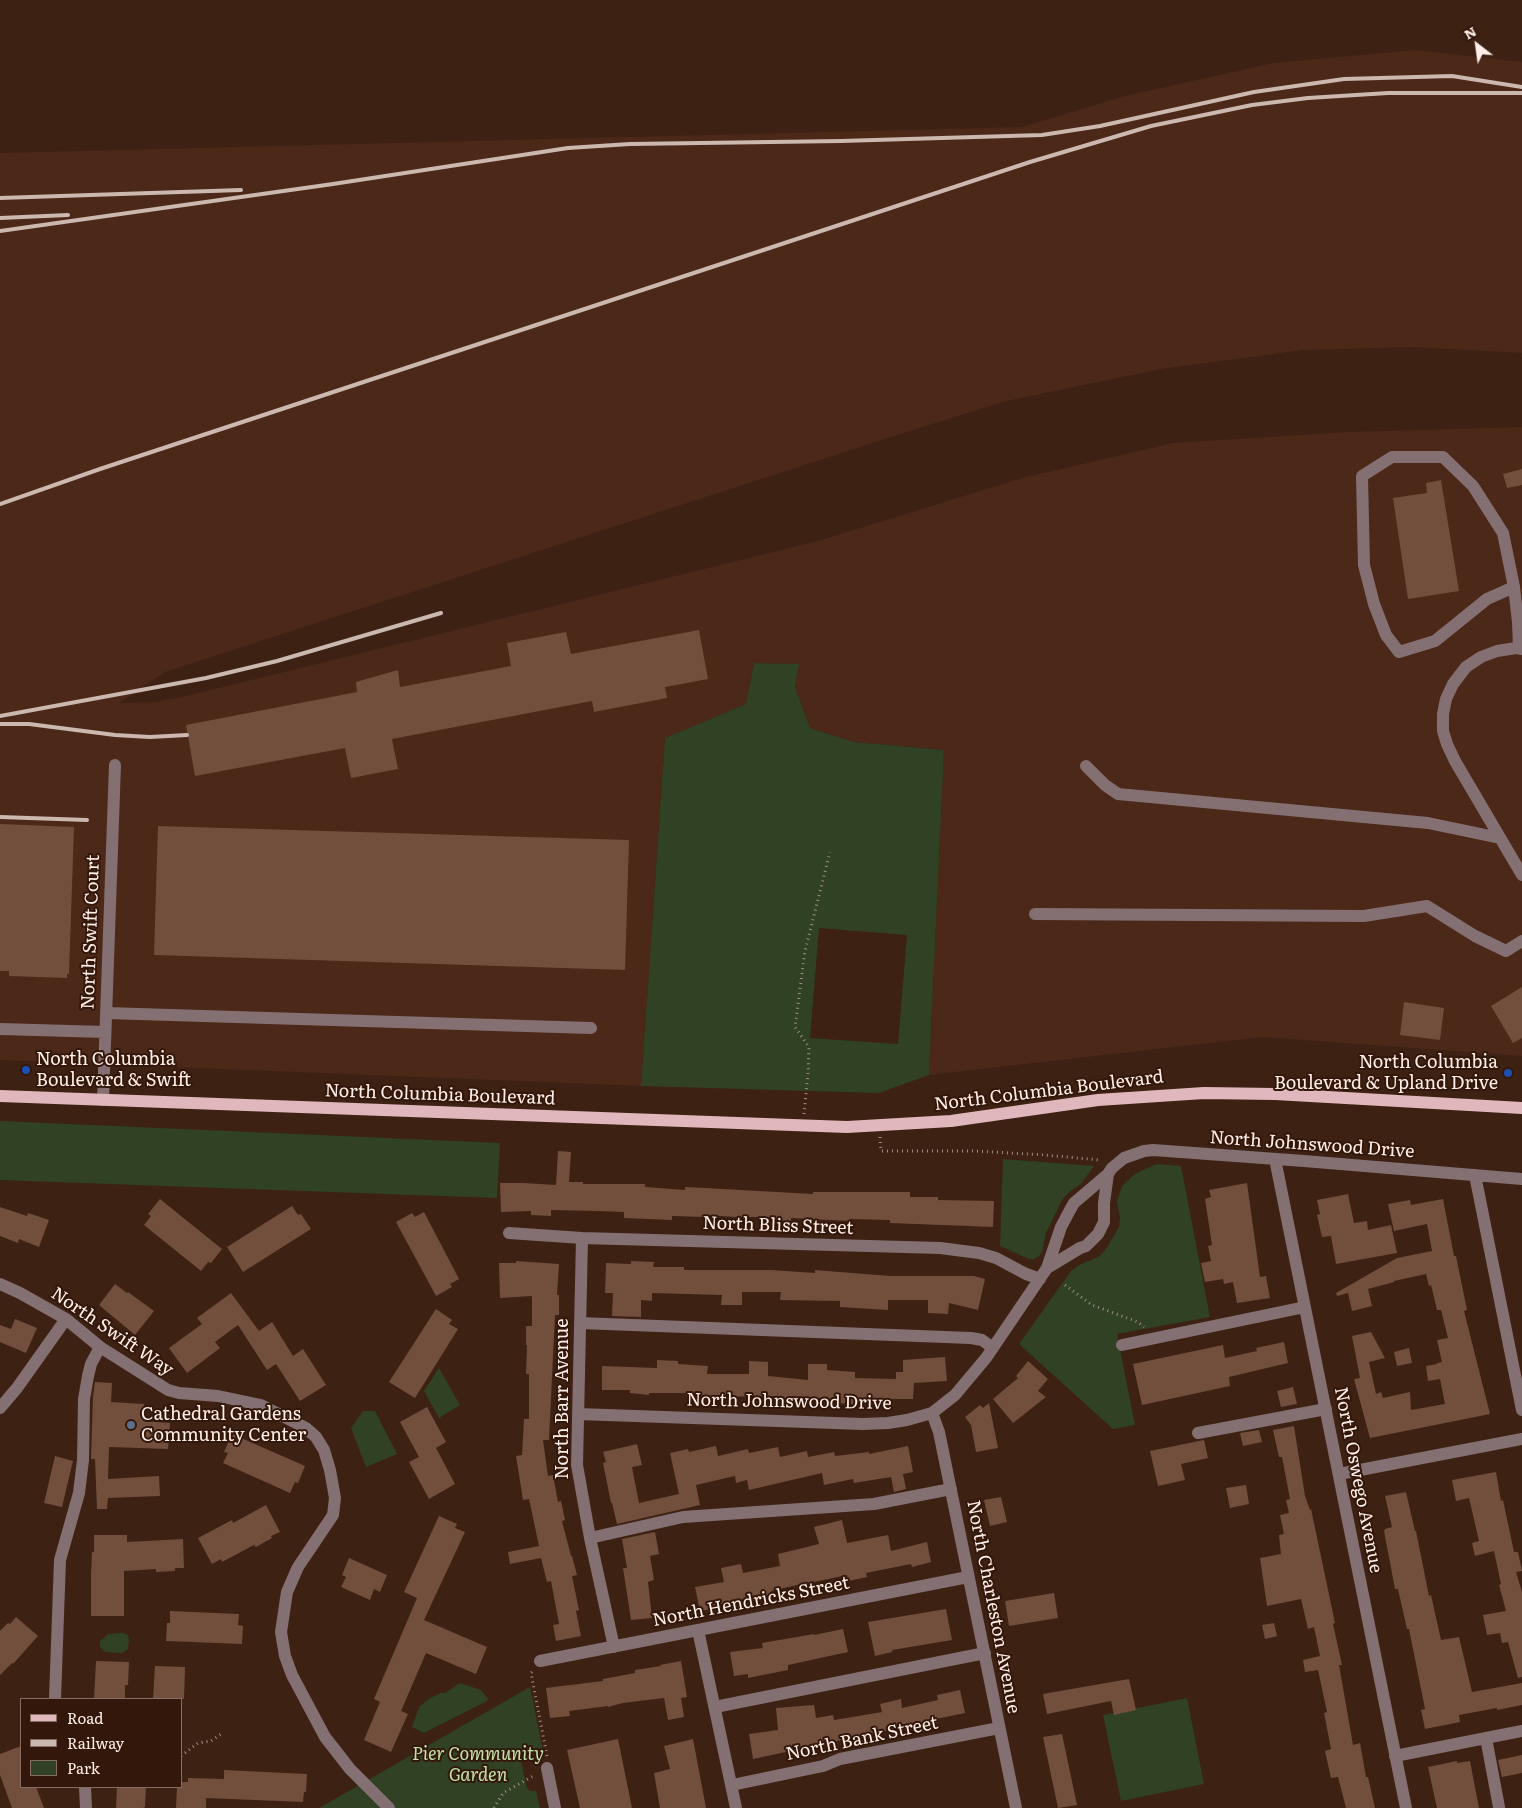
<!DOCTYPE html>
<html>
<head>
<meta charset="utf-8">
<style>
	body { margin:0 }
	#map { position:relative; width:1522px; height:1808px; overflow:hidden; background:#3d2113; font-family:Literata,serif }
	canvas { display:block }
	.legend { position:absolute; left:20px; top:1698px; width:162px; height:90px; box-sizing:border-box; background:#33170a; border:1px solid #856d63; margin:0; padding:6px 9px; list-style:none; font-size:15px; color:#ffefe8 }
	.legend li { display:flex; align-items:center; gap:10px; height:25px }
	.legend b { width:25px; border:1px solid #856d63 }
	.north { position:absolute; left:1452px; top:20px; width:50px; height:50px; -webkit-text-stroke:4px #33170a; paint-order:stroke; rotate:330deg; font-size:14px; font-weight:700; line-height:20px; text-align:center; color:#ffefe8 }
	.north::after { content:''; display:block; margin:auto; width:18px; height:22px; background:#ffefe8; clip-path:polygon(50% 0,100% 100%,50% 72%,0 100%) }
</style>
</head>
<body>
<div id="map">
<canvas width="1522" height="1808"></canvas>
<ul class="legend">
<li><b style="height:6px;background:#e0b7bc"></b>Road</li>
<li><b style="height:6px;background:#cbb8af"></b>Railway</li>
<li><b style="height:14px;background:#304124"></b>Park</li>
</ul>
<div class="north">N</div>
</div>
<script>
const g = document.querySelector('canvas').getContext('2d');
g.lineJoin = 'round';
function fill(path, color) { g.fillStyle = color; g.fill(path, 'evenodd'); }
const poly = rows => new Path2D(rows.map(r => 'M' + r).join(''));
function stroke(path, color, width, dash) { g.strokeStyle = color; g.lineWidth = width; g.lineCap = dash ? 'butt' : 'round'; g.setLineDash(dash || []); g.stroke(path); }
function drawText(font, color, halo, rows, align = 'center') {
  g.font = font + ' Literata,serif'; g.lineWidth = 4; g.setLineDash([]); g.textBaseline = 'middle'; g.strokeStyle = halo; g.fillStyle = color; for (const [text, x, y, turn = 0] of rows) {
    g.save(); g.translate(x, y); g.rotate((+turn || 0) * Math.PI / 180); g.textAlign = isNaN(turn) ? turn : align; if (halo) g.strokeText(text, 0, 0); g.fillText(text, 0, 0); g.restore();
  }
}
fill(poly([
	[1416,50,1522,62,1522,353,1413,347,1304,350,1161,369,1007,401,916,429,165,672,119,703,154,702,182,697,818,541,1022,478,1173,443,1347,432,1522,427,1522,1056,1262,1037,929,1075,944,750,854,742,810,728,795,687,799,664,754,663,746,704,665,738,641,1086,0,1060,0,153,1022,127,1125,96,1273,63]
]), '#4b2818');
fill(poly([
	[754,663,799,664,795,687,810,728,854,742,944,750,929,1075,879,1093,641,1086,665,738,746,704],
	[819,928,907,935,898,1044,810,1038],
	[0,1121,500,1143,497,1198,0,1180],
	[1003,1159,1094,1166,1081,1184,1069,1192,1062,1200,1046,1233,1042,1252,1039,1256,1034,1259,1029,1259,1000,1246],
	[1157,1164,1181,1166,1210,1317,1117,1334,1135,1425,1113,1429,1019,1344,1071,1271,1079,1265,1100,1256,1108,1246,1119,1227,1120,1217,1117,1202,1122,1186,1136,1173],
	[439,1368,460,1405,439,1418,424,1391],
	[363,1411,375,1411,397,1454,366,1467,351,1428],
	[123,1633,128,1635,129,1639,128,1649,122,1653,105,1652,100,1647,100,1641,108,1634],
	[460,1683,481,1690,489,1700,424,1733,412,1727,419,1707,430,1698,441,1693,445,1693],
	[530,1687,543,1751,520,1757,527,1788,530,1791,536,1791,540,1808,319,1808],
	[1187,1698,1204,1784,1121,1801,1103,1715]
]), '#304124');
fill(poly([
	[1522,469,1522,485,1507,488,1503,474],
	[1441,480,1459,591,1408,599,1393,498,1427,493,1426,483],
	[699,630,708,679,665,687,667,698,594,712,592,701,392,739,398,769,351,778,345,748,195,776,186,725,357,692,356,682,398,670,400,687,511,666,507,643,566,632,571,654],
	[0,824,74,827,69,974,67,974,67,978,9,976,9,971,0,971],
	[158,826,629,840,625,970,154,955],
	[1522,987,1522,1038,1513,1043,1491,1006],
	[1404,1002,1444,1008,1440,1040,1400,1035],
	[558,1151,571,1152,569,1182,583,1182,583,1184,645,1184,645,1187,685,1190,685,1187,705,1188,813,1194,813,1192,910,1192,910,1197,938,1197,938,1200,994,1201,993,1227,890,1223,890,1220,850,1219,850,1221,791,1218,791,1221,771,1220,771,1217,736,1217,705,1215,705,1217,672,1216,672,1220,624,1218,624,1212,597,1211,551,1210,551,1216,531,1215,531,1211,501,1212,500,1183,524,1183,556,1185],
	[1247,1183,1260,1277,1266,1276,1270,1298,1237,1303,1233,1282,1224,1284,1223,1279,1205,1282,1201,1263,1211,1261,1208,1246,1212,1245,1205,1199,1211,1197,1209,1190],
	[1348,1194,1354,1223,1367,1221,1368,1230,1391,1225,1397,1253,1336,1264,1331,1236,1322,1237,1317,1215,1320,1214,1317,1200],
	[160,1199,222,1249,211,1263,208,1262,201,1271,144,1225,151,1216,148,1214],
	[1443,1199,1454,1256,1456,1256,1467,1310,1464,1311,1490,1414,1370,1438,1354,1379,1360,1378,1352,1336,1371,1332,1385,1358,1369,1362,1376,1394,1381,1392,1383,1398,1410,1392,1411,1410,1445,1404,1440,1379,1428,1381,1426,1366,1437,1364,1437,1363,1442,1362,1437,1340,1448,1338,1441,1310,1437,1310,1431,1285,1429,1286,1426,1274,1394,1281,1394,1282,1368,1289,1372,1306,1352,1311,1348,1293,1337,1296,1336,1293,1397,1258,1432,1251,1427,1224,1394,1231,1388,1204,1410,1200,1411,1205],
	[292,1206,298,1215,301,1214,311,1229,243,1272,227,1247],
	[0,1207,27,1216,28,1213,49,1220,39,1247,19,1239,18,1243,0,1236],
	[424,1212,459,1279,450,1284,452,1287,436,1296,396,1222,412,1213,415,1217],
	[516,1261,559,1264,557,1295,559,1295,559,1315,555,1315,549,1440,543,1440,548,1476,553,1475,558,1502,561,1501,565,1520,562,1521,571,1556,572,1556,577,1575,572,1576,579,1610,576,1611,581,1636,556,1641,553,1625,559,1624,551,1581,547,1582,541,1558,510,1564,508,1552,539,1546,529,1499,523,1500,516,1456,522,1455,524,1419,529,1419,529,1374,526,1374,527,1345,526,1345,526,1326,532,1326,532,1296,500,1298,499,1263,516,1263],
	[631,1261,654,1262,653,1267,684,1267,684,1270,771,1270,815,1273,815,1270,890,1276,974,1276,985,1279,978,1310,949,1303,948,1314,928,1313,928,1300,888,1300,888,1310,840,1307,840,1301,780,1300,781,1292,742,1292,742,1305,721,1305,722,1295,652,1293,652,1301,641,1300,641,1317,612,1316,613,1293,605,1293,606,1263,631,1264],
	[115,1284,127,1293,128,1292,154,1311,135,1335,99,1305],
	[231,1293,259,1331,272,1322,293,1356,303,1349,326,1385,300,1401,276,1364,267,1370,238,1325,215,1342,220,1348,187,1373,169,1348,202,1324,197,1318],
	[436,1309,452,1320,449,1324,458,1329,415,1398,389,1382],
	[15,1319,37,1328,26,1353,0,1342,0,1325,11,1329],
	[1284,1342,1288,1363,1229,1377,1230,1386,1142,1405,1133,1364,1223,1345,1225,1358,1257,1351,1256,1348],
	[1409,1348,1412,1363,1397,1366,1394,1352],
	[945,1357,947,1381,914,1383,913,1399,887,1399,887,1401,853,1401,853,1404,835,1403,835,1399,797,1398,797,1401,778,1399,778,1396,706,1397,686,1396,686,1393,649,1393,649,1395,630,1393,630,1390,602,1390,602,1366,657,1368,657,1360,678,1361,678,1364,708,1366,707,1374,749,1374,749,1361,768,1362,768,1376,808,1380,808,1364,827,1364,827,1370,855,1372,855,1378,896,1379,896,1372,903,1372,903,1360],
	[1028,1361,1048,1379,1038,1391,1046,1397,1013,1423,993,1399,1018,1378,1016,1376],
	[95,1382,112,1383,111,1402,144,1404,143,1421,170,1423,168,1449,109,1447,108,1479,159,1476,160,1496,108,1498,107,1509,97,1509,95,1459,91,1459,93,1396],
	[1293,1387,1297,1404,1281,1407,1277,1391],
	[989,1403,998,1448,976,1452,971,1425,965,1417,980,1405,983,1408],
	[427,1407,446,1442,436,1448,455,1484,429,1499,409,1462,419,1457,400,1422],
	[1294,1426,1305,1496,1310,1510,1311,1509,1335,1623,1333,1624,1342,1665,1339,1665,1353,1745,1360,1743,1366,1777,1368,1777,1375,1808,1346,1808,1338,1777,1331,1778,1325,1751,1331,1749,1324,1713,1327,1712,1318,1670,1305,1672,1303,1660,1320,1656,1314,1627,1308,1629,1301,1599,1267,1606,1260,1558,1281,1554,1279,1535,1284,1534,1280,1515,1289,1513,1286,1500,1290,1499,1282,1457,1279,1457,1273,1430],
	[1259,1430,1262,1442,1243,1446,1240,1433],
	[232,1434,305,1466,298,1483,295,1482,290,1493,223,1463,228,1453,224,1452],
	[1204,1440,1208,1458,1181,1464,1185,1480,1158,1486,1150,1451],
	[637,1444,642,1465,632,1467,639,1503,679,1494,670,1453,688,1449,689,1452,716,1446,718,1456,748,1449,749,1453,778,1447,780,1457,807,1451,808,1457,834,1452,835,1456,869,1452,869,1454,908,1446,913,1472,903,1474,906,1489,894,1492,891,1477,854,1483,853,1479,824,1485,822,1473,749,1490,747,1480,736,1483,735,1476,696,1485,700,1505,617,1524,612,1503,611,1503,603,1463,606,1462,603,1452],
	[55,1456,73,1461,62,1507,44,1503],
	[1496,1472,1501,1501,1503,1500,1514,1552,1518,1552,1522,1571,1516,1572,1522,1592,1522,1677,1518,1678,1508,1642,1502,1643,1500,1633,1487,1635,1483,1615,1506,1611,1499,1585,1501,1584,1494,1551,1475,1556,1472,1543,1479,1541,1469,1498,1456,1501,1452,1480],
	[1246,1485,1249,1504,1230,1508,1226,1488],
	[1406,1492,1415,1531,1416,1531,1429,1596,1431,1595,1441,1640,1459,1637,1472,1692,1522,1683,1522,1705,1497,1710,1497,1708,1459,1715,1460,1722,1425,1729,1421,1710,1425,1709,1409,1629,1407,1629,1398,1589,1395,1589,1384,1531,1385,1529,1392,1527,1385,1496],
	[1001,1497,1007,1522,990,1526,984,1500],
	[266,1505,280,1532,271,1536,272,1538,256,1547,254,1545,222,1562,221,1559,212,1564,198,1538,232,1520,233,1523],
	[439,1516,457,1524,455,1528,465,1532,424,1620,487,1647,476,1674,426,1653,401,1711,408,1714,391,1752,364,1740,380,1702,374,1699,417,1598,404,1592],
	[842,1520,847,1543,888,1535,891,1551,927,1542,931,1562,912,1567,911,1564,866,1573,867,1577,848,1581,847,1575,814,1582,814,1581,771,1591,772,1596,757,1599,756,1596,717,1605,718,1608,700,1611,695,1587,724,1582,721,1568,741,1564,743,1573,780,1566,778,1554,819,1544,814,1527],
	[655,1532,659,1554,650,1556,654,1580,648,1582,652,1618,631,1620,623,1568,627,1568,622,1539],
	[94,1535,127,1535,127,1542,183,1539,184,1568,175,1568,175,1571,156,1572,156,1569,124,1571,124,1616,91,1616,91,1574,92,1552,94,1552],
	[349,1558,387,1575,380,1592,374,1589,370,1600,341,1587,346,1577,342,1575],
	[1054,1593,1058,1618,1009,1626,1005,1601],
	[946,1609,952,1640,892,1650,892,1652,875,1656,868,1622],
	[170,1611,239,1614,238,1625,243,1626,242,1644,166,1641,167,1623,170,1623],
	[16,1617,38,1636,13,1664,12,1663,0,1675,0,1631,8,1623,10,1624],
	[1274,1623,1277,1636,1265,1639,1262,1625],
	[843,1629,848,1652,788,1665,788,1670,748,1678,748,1674,734,1676,730,1652,763,1648,762,1643,814,1634,814,1635],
	[96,1661,129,1662,128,1685,125,1685,125,1699,94,1699],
	[681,1661,687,1697,681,1698,684,1717,668,1720,664,1698,623,1703,608,1707,608,1706,569,1711,570,1716,550,1718,546,1688,603,1681,603,1679,635,1673,635,1670,661,1666,660,1665],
	[155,1666,185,1667,184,1699,153,1699],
	[1129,1679,1136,1710,1114,1715,1111,1701,1047,1714,1043,1694],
	[960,1690,965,1713,936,1719,937,1723,920,1727,919,1724,871,1734,871,1737,852,1740,851,1738,753,1759,749,1734,778,1730,776,1708,814,1705,816,1718,833,1715,834,1720,882,1712,880,1704,901,1699,902,1708,938,1700,937,1695],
	[1062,1734,1077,1805,1058,1808,1043,1737],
	[618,1739,632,1808,580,1808,567,1750],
	[693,1739,706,1808,660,1808,654,1773,670,1769,664,1746],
	[21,1746,21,1787,36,1787,44,1808,12,1808,0,1775,0,1754],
	[1522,1755,1522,1773,1502,1777,1498,1760],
	[1457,1761,1457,1763,1470,1761,1479,1808,1437,1808,1428,1767],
	[224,1770,307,1774,306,1792,304,1792,303,1802,206,1798,206,1808,176,1808,177,1787,181,1787,181,1782,188,1782,188,1778,224,1779],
	[117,1787,146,1787,145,1807,143,1808,116,1808]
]), '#724e3d');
stroke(poly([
	[804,1114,808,1074,809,1047,795,1027,805,951,830,852],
	[880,1137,881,1151,975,1151,1045,1155,1100,1160],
	[1065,1285,1092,1305,1138,1322,1144,1327],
	[532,1672,531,1673,547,1756],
	[181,1756,198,1743,211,1741,221,1734],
	[494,1808,503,1793,535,1775]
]), '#a38e83', 3, [1, 4]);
stroke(poly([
	[1514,587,1487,599,1435,641,1399,652,1386,635,1374,604,1364,565,1362,476,1392,457,1443,457,1473,486,1503,533,1514,587,1518,622,1519,648],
	[1522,649,1516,648,1497,651,1481,657,1466,667,1453,684,1446,699,1443,714,1443,731,1447,744,1455,761,1522,875],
	[1086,766,1105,785,1118,794,1428,823,1500,838],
	[1035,914,1364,916,1427,906,1475,936,1506,951,1522,941],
	[106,1013,591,1028],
	[0,1029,105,1032],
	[103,1100,115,765],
	[1275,1159,1406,1808],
	[1108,1174,1112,1168,1124,1158,1144,1151,1153,1150,1304,1161,1522,1179],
	[1475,1175,1522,1410],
	[509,1233,582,1238,940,1248,979,1253,996,1258,1026,1274,1040,1279],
	[582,1238,577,1465,590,1538,614,1647],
	[0,1284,20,1293,66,1319,100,1347,168,1390,179,1393,218,1396,261,1405,306,1428,316,1437,324,1450,330,1470,335,1498,333,1515,298,1567,287,1592,281,1632,285,1656,292,1675,325,1737,350,1769,389,1808],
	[580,1323,971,1338,982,1340,993,1348],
	[1122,1345,1305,1307],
	[0,1408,17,1388,66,1319],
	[932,1413,939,1432,1016,1808],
	[578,1414,863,1424,888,1423,907,1420,932,1413,955,1395,986,1358,1047,1268,1061,1227,1070,1210,1074,1203,1108,1174,1104,1203,1104,1222,1098,1234,1086,1246,1080,1248,1047,1268],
	[1198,1433,1326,1409],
	[1339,1474,1522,1439],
	[590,1538,683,1517,874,1504,951,1489],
	[698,1630,736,1808],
	[540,1661,968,1577],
	[55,1699,60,1560,79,1493,83,1460,84,1399,88,1376,91,1364,100,1347],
	[715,1707,985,1653],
	[1486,1738,1499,1807],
	[1395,1756,1522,1731],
	[547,1768,555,1808],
	[732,1785,823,1766,840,1759,999,1728],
	[85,1787,86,1808]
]), '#847072', 12);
stroke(poly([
	[0,1096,847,1127,951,1121,1098,1100,1204,1093,1275,1094,1522,1108]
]), '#e0b7bc', 12);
stroke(poly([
	[0,198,241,190],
	[0,218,68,215],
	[0,231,333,184,568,148,630,144,841,141,1042,135,1100,126,1254,92,1344,79,1452,76,1522,87],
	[0,504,100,469,1030,162,1151,126,1252,105,1308,98,1388,93,1522,93],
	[0,716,206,678,277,661,441,613],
	[0,724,29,724,115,735,150,737,187,735],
	[0,817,87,820]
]), '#cbb8af', 4);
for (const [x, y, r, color] of [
	[26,1070,5,"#1a4fb4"],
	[1508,1073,5,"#1a4fb4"],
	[131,1425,5,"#5c6f8a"]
]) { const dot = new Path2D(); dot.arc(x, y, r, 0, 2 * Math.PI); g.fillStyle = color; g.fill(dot); stroke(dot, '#33170a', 2); }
drawText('18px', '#ffefe8', '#33170a', [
	["North Swift Court",91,932,-88],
	["North Columbia Boulevard",1049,1091,-7],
	["North Columbia Boulevard",440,1095,2],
	["North Johnswood Drive",1312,1145,4],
	["North Bliss Street",778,1226,2],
	["North Swift Way",112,1332,34],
	["North Barr Avenue",563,1399,-90],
	["North Johnswood Drive",789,1402,1],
	["North Oswego Avenue",1358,1480,79],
	["North Hendricks Street",751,1602,-11],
	["North Charleston Avenue",993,1607,79],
	["North Bank Street",862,1739,-12]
]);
drawText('18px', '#ffefe8', '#33170a', [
	["North Columbia",36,1060],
	["Boulevard & Swift",36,1081],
	["North Columbia",1498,1063,"right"],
	["Boulevard & Upland Drive",1498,1084,"right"],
	["Cathedral Gardens",141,1415],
	["Community Center",141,1436]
], 'left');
drawText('italic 18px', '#c1e3a9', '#33170a', [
	["Pier Community",478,1755],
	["Garden",478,1776]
]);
</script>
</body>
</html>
